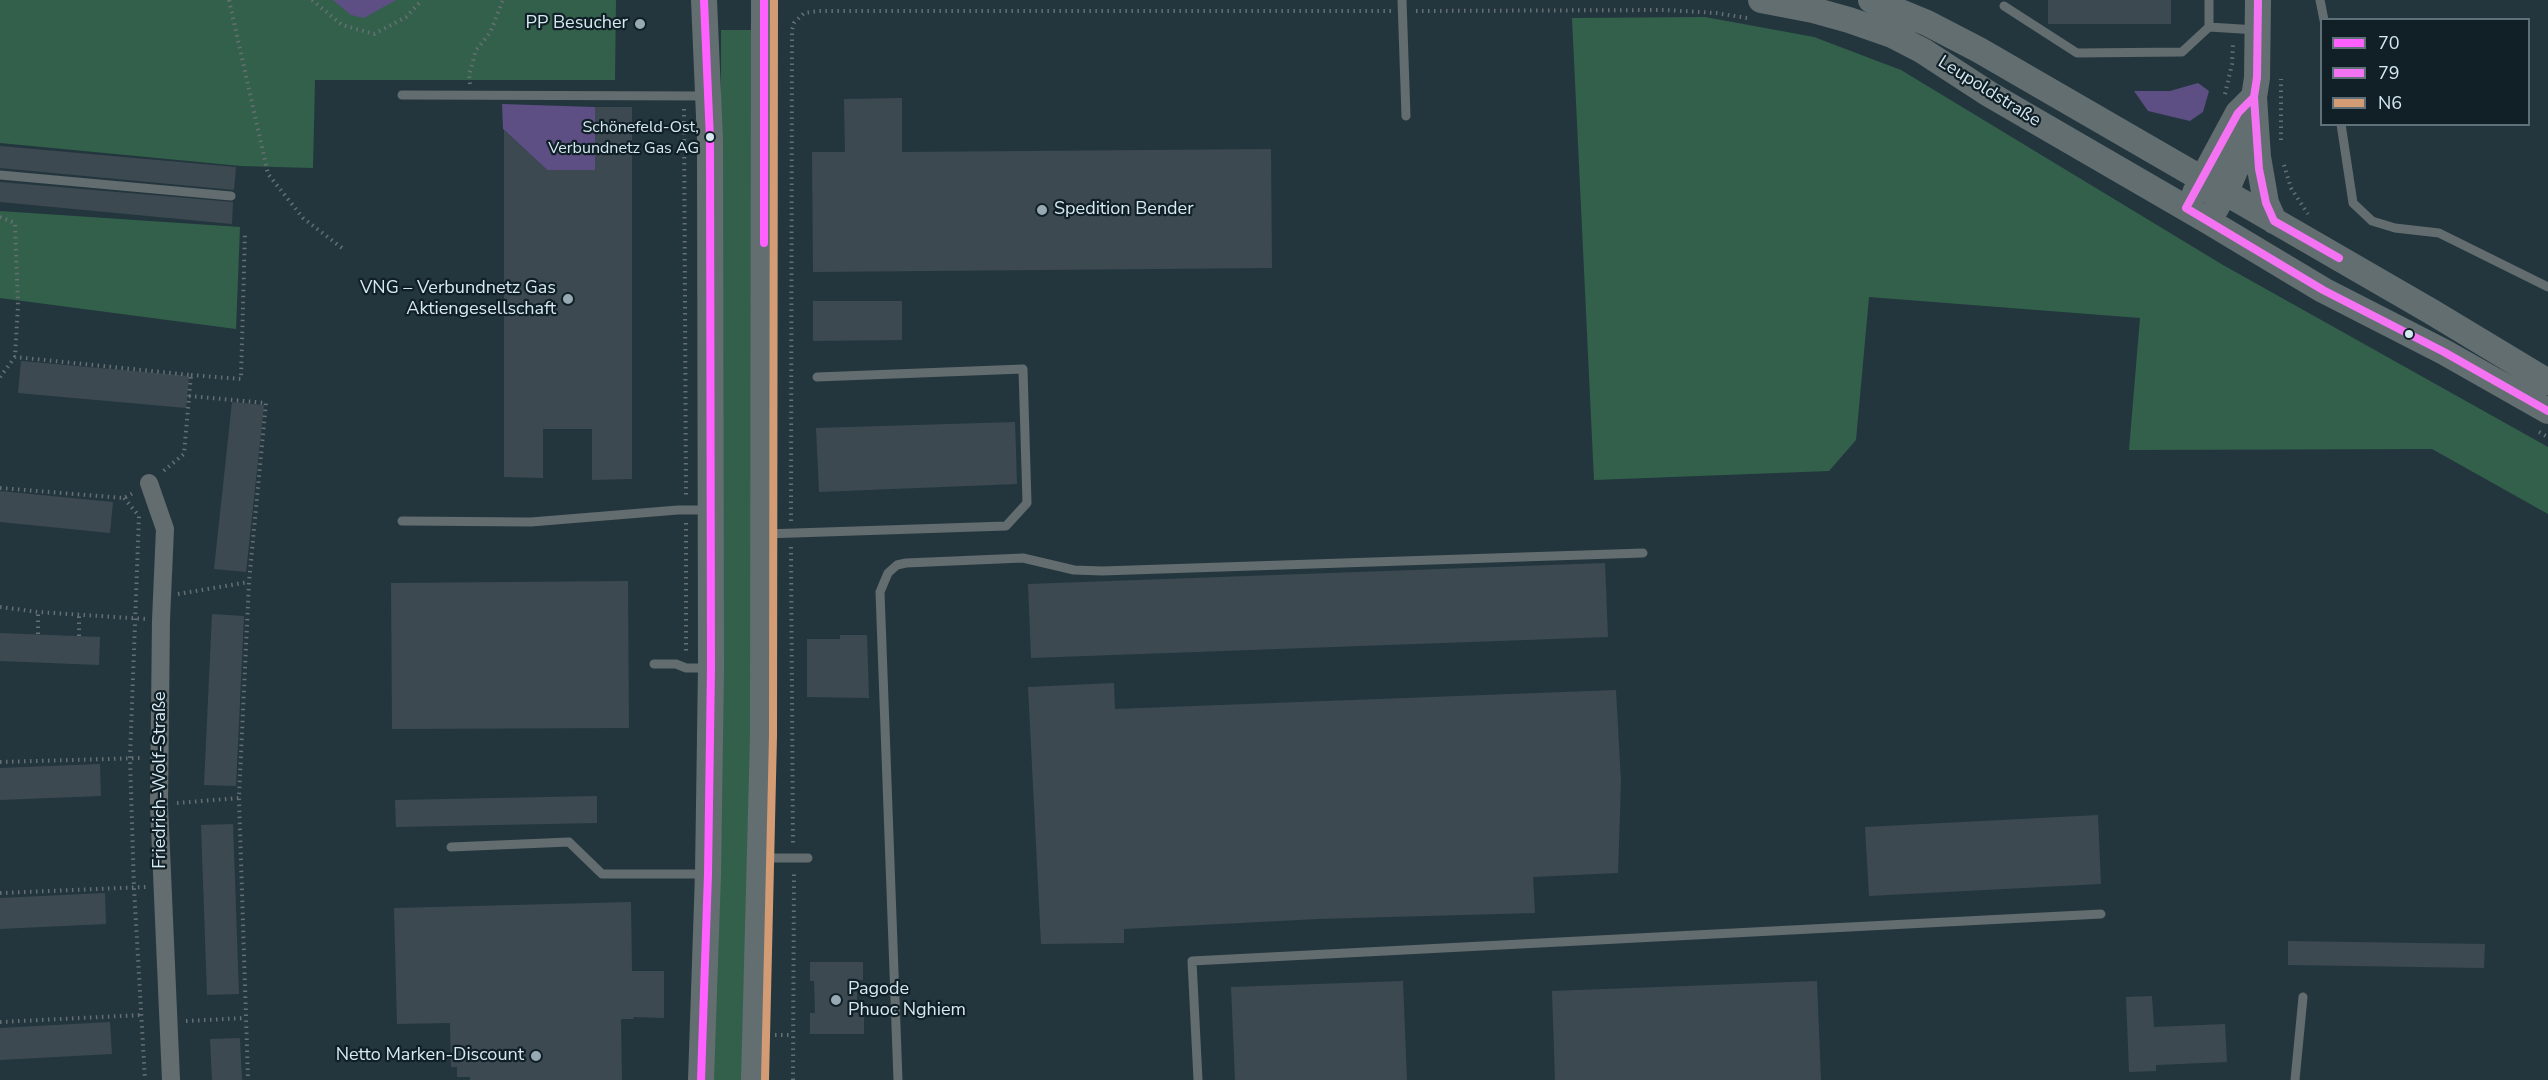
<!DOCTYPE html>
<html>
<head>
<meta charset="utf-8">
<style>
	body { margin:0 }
	#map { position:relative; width:2548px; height:1080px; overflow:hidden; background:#23363e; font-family:"Nunito Sans",sans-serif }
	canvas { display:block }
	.legend { position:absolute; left:2320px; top:18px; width:210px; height:108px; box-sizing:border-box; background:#112027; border:2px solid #607078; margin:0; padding:8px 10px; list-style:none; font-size:18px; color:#d6e9f2 }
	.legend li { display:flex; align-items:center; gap:12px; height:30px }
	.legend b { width:30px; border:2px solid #607078 }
</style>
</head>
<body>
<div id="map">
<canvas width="2548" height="1080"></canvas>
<ul class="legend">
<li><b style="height:8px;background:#ff60ff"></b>70</li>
<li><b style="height:8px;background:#f373f3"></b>79</li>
<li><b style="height:8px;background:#d39c74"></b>N6</li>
</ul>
</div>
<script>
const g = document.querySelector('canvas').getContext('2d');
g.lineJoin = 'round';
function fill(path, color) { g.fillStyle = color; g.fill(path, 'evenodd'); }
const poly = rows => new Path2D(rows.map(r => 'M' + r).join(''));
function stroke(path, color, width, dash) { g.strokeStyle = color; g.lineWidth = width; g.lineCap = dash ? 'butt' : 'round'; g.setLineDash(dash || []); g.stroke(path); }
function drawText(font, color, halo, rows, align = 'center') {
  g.font = font + ' "Nunito Sans",sans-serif'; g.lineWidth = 4.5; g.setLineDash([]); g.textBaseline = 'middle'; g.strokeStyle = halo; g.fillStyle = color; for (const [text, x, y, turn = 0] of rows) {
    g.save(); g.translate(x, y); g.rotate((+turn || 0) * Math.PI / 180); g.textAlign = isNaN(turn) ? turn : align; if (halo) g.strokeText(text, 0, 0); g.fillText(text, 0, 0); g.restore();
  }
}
fill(poly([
	[0,0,616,0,615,80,315,80,313,168,241,166,0,143],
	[1705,17,1814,37,1901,70,2223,265,2548,447,2548,514,2432,449,2129,450,2140,318,1869,297,1856,440,1829,471,1594,480,1572,18],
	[721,30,754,30,753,705,743,1080,712,1080,721,510],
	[0,211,240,227,236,329,0,298]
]), '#33604b');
fill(poly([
	[333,0,396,0,364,18,351,15],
	[2198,83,2209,91,2203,112,2190,121,2148,111,2134,91,2170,91],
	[502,104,595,107,595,170,547,170,503,129]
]), '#5d4f83');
fill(poly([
	[2048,0,2171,0,2171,24,2048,24],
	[902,98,902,152,1271,149,1272,268,813,272,812,152,845,152,844,99],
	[595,107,632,107,632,479,592,480,592,429,543,429,543,478,504,477,504,130,547,170,595,170],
	[0,146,236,167,234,190,0,168],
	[0,182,233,202,232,224,0,202],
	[813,301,902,301,902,340,813,341],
	[21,361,189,376,186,408,18,393],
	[232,402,264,405,246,572,214,569],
	[1015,422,1017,484,819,492,816,428],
	[0,491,113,502,110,533,0,522],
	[1605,563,1608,637,1031,658,1028,584],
	[628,581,629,728,392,729,391,583],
	[212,614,244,616,236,786,204,785],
	[0,633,100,637,99,665,0,661],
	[840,635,867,635,869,698,807,697,807,639,840,639],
	[1114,683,1115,709,1616,690,1621,782,1618,873,1533,877,1535,913,1318,919,1124,929,1124,943,1041,944,1028,687],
	[100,764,101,796,0,800,0,768],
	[597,796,597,823,396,827,395,800],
	[2098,815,2101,884,1869,896,1865,827],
	[233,824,239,994,207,995,201,825],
	[105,893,106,924,0,929,0,898],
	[631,902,632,971,664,971,664,1018,633,1017,634,1019,621,1019,622,1080,470,1080,470,1077,457,1077,457,1067,451,1067,450,1023,397,1024,394,908],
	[2288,941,2485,944,2484,968,2288,965],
	[810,962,863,962,863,980,857,980,857,1013,864,1013,864,1034,810,1034,810,1013,815,1013,814,981,810,981],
	[1403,981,1407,1080,1235,1080,1231,987],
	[1817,981,1821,1080,1555,1080,1552,991],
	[2152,996,2154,1027,2225,1024,2227,1062,2156,1065,2156,1071,2129,1072,2126,997],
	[110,1022,112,1054,0,1060,0,1028],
	[240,1038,242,1080,212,1080,210,1039]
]), '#3d4951');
stroke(poly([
	[229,0,268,174,303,218,342,248],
	[312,0,342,25,374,34,406,17,422,0],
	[1416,11,1665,10,1716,13,1747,18],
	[470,84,469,75,476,50,490,33,503,0],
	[2225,94,2232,64,2233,43],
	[684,109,686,497],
	[2281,140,2281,79],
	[2284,165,2291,188,2308,214],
	[0,217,15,223,18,305,15,357],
	[191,375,241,379,245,232],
	[0,377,15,357,191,375,184,454,161,473],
	[189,396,266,403,249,582,239,798,248,1080],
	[2539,432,2548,437],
	[0,488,124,498,135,492],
	[124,498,139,516,130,758,134,888,145,1080],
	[791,521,792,30,794,23,804,13,818,11,1391,11],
	[686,523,686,653],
	[791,547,793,845],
	[178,594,249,582],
	[0,607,38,612,146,619],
	[38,634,38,612],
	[79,636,79,615],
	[0,762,143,758],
	[177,803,239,798],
	[0,893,146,887],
	[186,1021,245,1018],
	[0,1022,141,1015],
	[775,1035,793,1035],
	[793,1080,794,871]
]), '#667073', 4, [1.5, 4.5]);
stroke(poly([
	[1402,0,1406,116],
	[2320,0,2324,20],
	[2004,6,2077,53,2182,52,2209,27,2209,0],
	[2209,27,2257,30],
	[402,95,706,96],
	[2341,124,2353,203,2372,221,2395,228,2439,233,2548,287],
	[0,175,231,196],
	[402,521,531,522,678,510,708,510],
	[765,534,1006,526,1027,503,1023,369,817,377],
	[654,664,676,664,686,668,709,668],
	[451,847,569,842,602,874,706,874],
	[762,858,808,858],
	[898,1080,880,592,888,573,897,565,906,563,1023,558,1074,570,1102,571,1643,553],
	[1198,1080,1192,961,2101,914],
	[2295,1080,2303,997]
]), '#636c6e', 9);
stroke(poly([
	[149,483,165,529,161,620,159,804,171,1080]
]), '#636c6e', 18);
stroke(poly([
	[1761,0,1813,10,1849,20,1892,35,1923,51,1989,94,2208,221,2323,290,2444,352,2548,411],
	[1871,0,1927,23,1979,50,2432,312,2548,382],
	[2258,0,2257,78,2254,97,2258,157,2266,203,2274,221],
	[2195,193,2238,113,2254,97],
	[2216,208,2230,182,2254,127],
	[701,1080,708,874,711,668,710,140,704,0],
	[754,1080,763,736,764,0]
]), '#636e71', 26);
stroke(poly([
	[764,0,764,243],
	[701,1080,708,874,711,668,710,140,704,0]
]), '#ff60ff', 8);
stroke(poly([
	[2258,0,2257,78,2254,97,2238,113,2186,208,2323,290,2444,352,2548,411],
	[2257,77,2254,97,2259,169,2266,203,2274,221,2339,258]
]), '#f373f3', 8);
stroke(poly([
	[765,1080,773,736,774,0]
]), '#d39c74', 8);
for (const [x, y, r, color] of [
	[640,24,6,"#97aab3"],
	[710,137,5,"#d6e9f2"],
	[1042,210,6,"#97aab3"],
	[568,299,6,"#97aab3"],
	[2409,334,5,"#d6e9f2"],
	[836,1000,6,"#97aab3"],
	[536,1056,6,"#97aab3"]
]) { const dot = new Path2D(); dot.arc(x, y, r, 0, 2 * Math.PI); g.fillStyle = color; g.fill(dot); stroke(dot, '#112027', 2); }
drawText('16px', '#d6e9f2', '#112027', [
	["Schönefeld-Ost,",699,128],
	["Verbundnetz Gas AG",699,149]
], 'right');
drawText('18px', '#d6e9f2', '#112027', [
	["PP Besucher",628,24],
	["Spedition Bender",1054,210,"left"],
	["VNG – Verbundnetz Gas",556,289],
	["Aktiengesellschaft",556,310],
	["Pagode",848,990,"left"],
	["Phuoc Nghiem",848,1011,"left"],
	["Netto Marken-Discount",524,1056]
], 'right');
drawText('18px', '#d6e9f2', '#112027', [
	["Leupoldstraße",1989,92,32],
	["Friedrich-Wolf-Straße",161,780,-90]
]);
</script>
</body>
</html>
